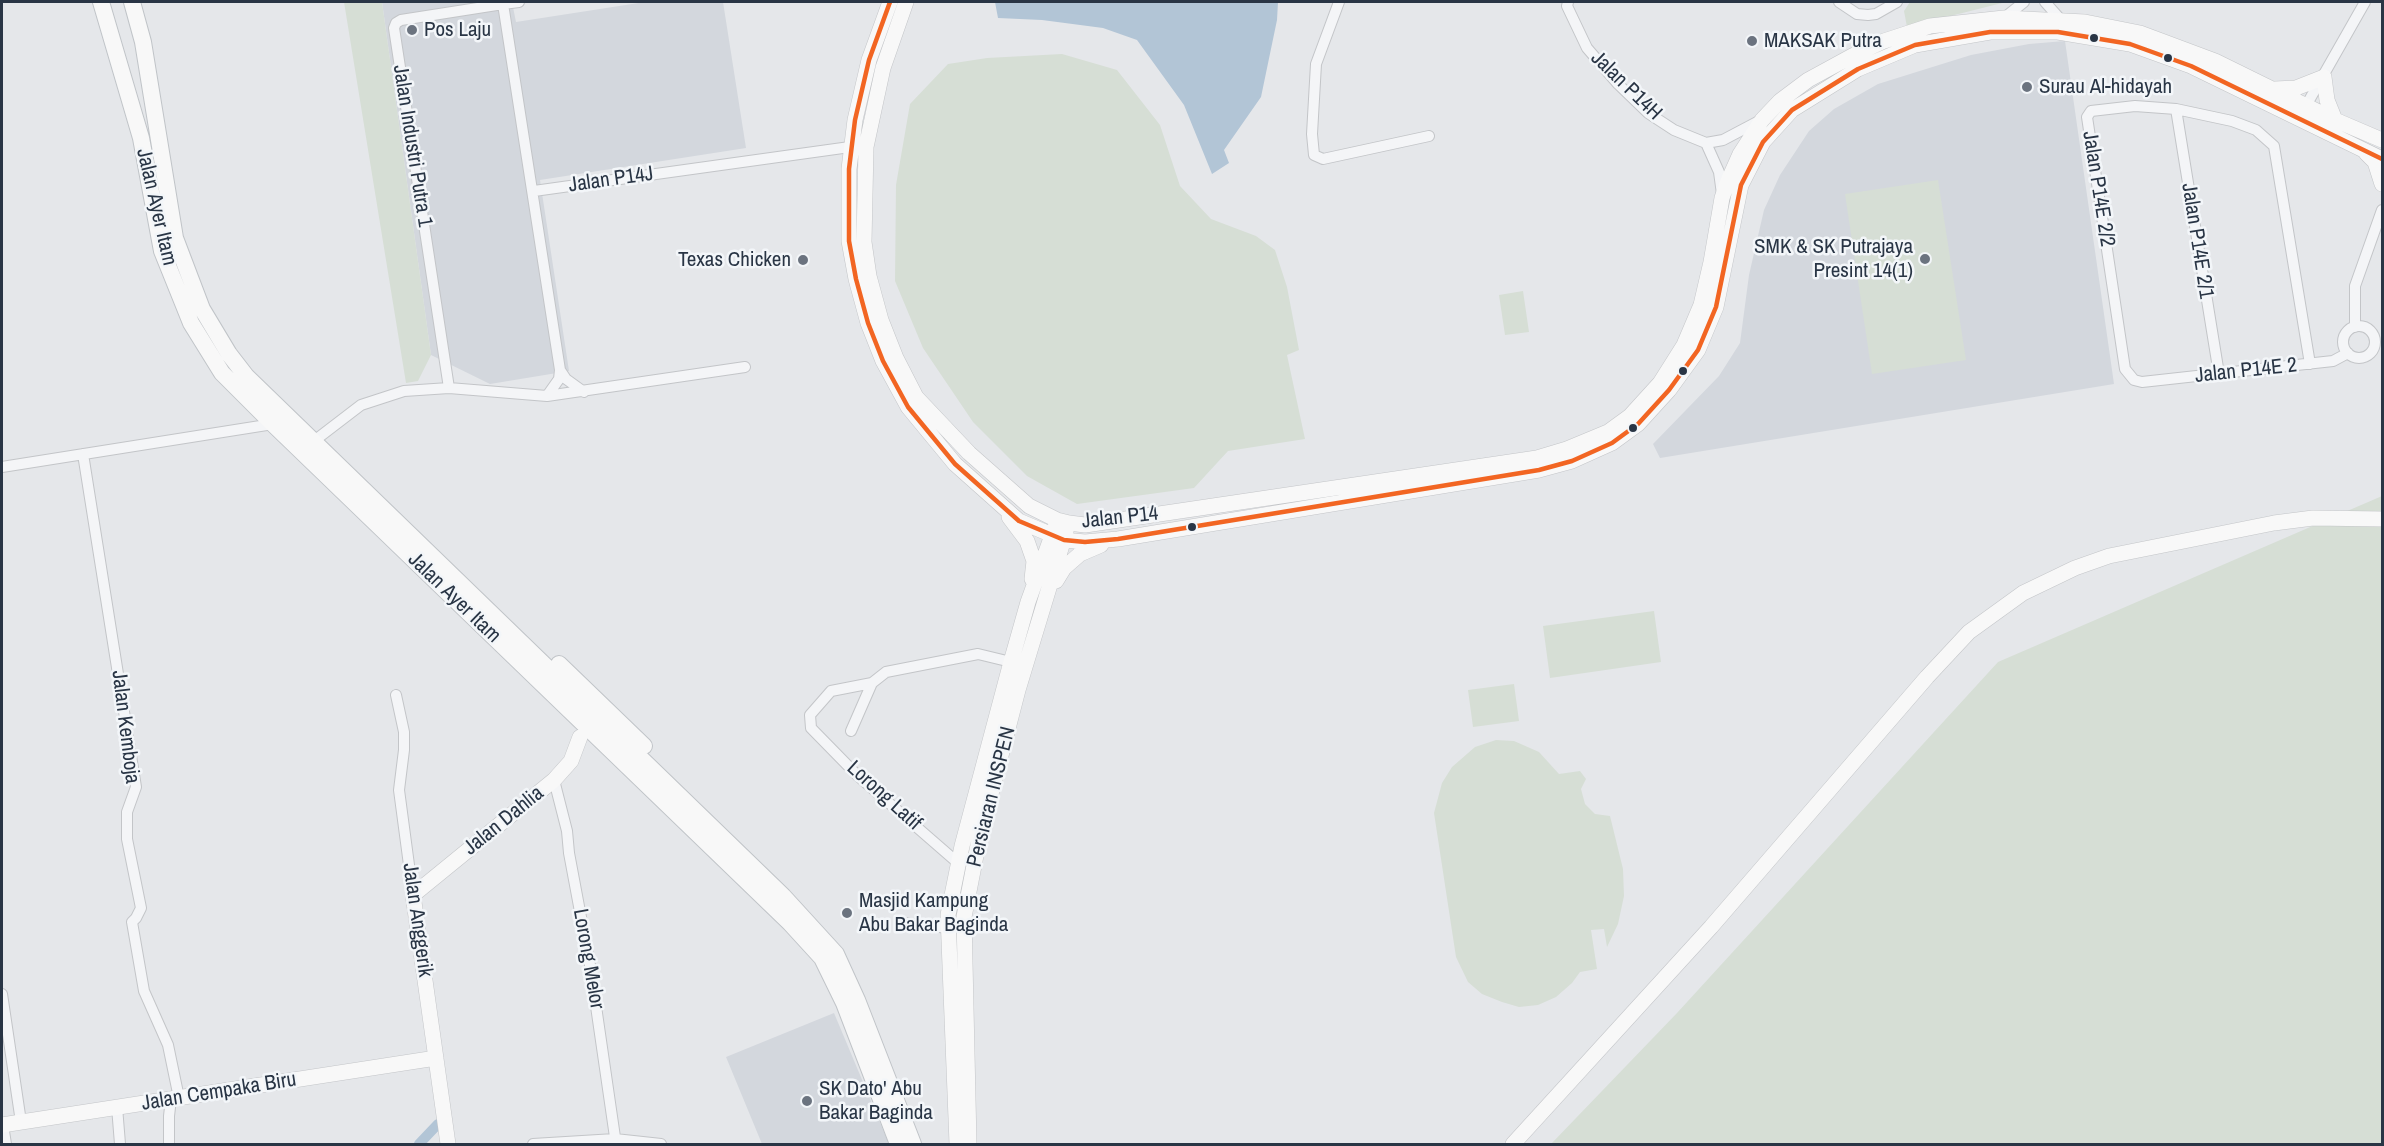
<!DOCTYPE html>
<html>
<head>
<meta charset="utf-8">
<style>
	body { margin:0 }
	#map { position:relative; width:2384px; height:1146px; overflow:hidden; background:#e5e7ea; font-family:"Archivo Narrow",sans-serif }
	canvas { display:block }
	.frame { position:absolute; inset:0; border:3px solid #293545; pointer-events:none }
</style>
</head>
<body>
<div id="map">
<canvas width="2384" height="1146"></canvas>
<div class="frame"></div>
</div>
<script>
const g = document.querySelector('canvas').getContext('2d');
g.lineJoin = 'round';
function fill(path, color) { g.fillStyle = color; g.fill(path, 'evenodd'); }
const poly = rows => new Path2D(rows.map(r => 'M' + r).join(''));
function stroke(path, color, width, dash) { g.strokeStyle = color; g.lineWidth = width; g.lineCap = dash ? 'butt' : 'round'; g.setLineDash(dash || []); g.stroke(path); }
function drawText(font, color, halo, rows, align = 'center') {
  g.font = font + ' "Archivo Narrow",sans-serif'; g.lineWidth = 5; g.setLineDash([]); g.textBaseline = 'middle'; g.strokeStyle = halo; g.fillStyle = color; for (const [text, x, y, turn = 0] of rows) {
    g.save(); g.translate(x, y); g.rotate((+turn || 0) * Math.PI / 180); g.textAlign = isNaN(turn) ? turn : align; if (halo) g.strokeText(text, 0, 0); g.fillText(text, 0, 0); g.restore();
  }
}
fill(poly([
	[382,2,512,2,516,22,645,2,723,2,746,148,540,180,569,371,490,384,431,355],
	[2065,41,2114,384,1660,458,1653,444,1719,376,1740,343,1749,275,1764,210,1780,175,1809,131,1834,109,1878,84,1971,55,2029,44],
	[834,1013,889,1144,762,1144,726,1057]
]), '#d3d7dd');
fill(poly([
	[344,2,382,2,431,355,418,381,406,383],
	[1910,2,2006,2,1907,27,1904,11],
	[1062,54,1117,70,1160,125,1180,186,1211,219,1256,236,1275,250,1287,287,1299,350,1287,355,1305,439,1228,451,1194,488,1077,504,1027,476,973,422,923,348,895,281,896,185,910,104,948,64,987,58],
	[1938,180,1966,360,1872,374,1845,194],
	[1523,291,1529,332,1505,335,1499,295],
	[2382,496,2382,1144,1551,1144,1677,1013,1998,662],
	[1654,611,1661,662,1550,678,1543,626],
	[1514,684,1519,721,1473,727,1468,690],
	[1496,740,1514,741,1539,752,1559,774,1580,771,1586,779,1581,789,1585,804,1595,814,1610,816,1623,869,1624,896,1618,924,1607,947,1604,929,1591,930,1597,969,1580,972,1572,983,1556,997,1538,1005,1519,1007,1502,1002,1482,994,1468,982,1456,957,1434,813,1442,783,1452,767,1475,747]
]), '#d6ded5');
fill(poly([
	[995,2,1278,2,1277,20,1261,97,1224,150,1229,163,1212,174,1184,105,1137,40,1103,28,1042,20,998,18]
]), '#b2c5d6');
stroke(poly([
	[419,1144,438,1124]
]), '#b2c5d6', 10);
const street = poly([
	[1339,2,1316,64,1312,134,1314,155,1323,159,1429,136],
	[1568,2,1567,6,1587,48,1618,84,1648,113,1674,130,1706,143,1723,140,1759,121],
	[1839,2,1857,14,1868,15,1876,14,1897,2],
	[2045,2,2061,20],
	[503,4,519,2],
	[2004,18,2024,2],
	[2176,109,2219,374],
	[2303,111,2365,2],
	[1706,143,1719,172,1722,194],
	[534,191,857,146],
	'2343 342a16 16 0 1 1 32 0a16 16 0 1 1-32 0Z',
	[2355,327,2355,286,2382,210],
	[2310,364,2274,146,2256,130,2232,121,2176,109,2135,106,2091,111,2087,117,2125,369,2134,380,2142,382,2333,361,2348,353],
	[560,370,566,379,584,392],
	[449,388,394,28,396,23,401,20,503,4,560,370,559,379,547,396],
	[314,441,361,405,404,391,449,388,547,396,745,367],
	[83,454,136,787,127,812,127,839,141,908,136,918,132,922,144,991,168,1045,179,1098],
	[2,467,273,424],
	[872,683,831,691,810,715,811,728,858,776,958,863],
	[396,695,404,732,404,750,399,790,413,895],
	[851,731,872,683,886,672,978,654,1011,662],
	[554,780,567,831,569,853,590,965,616,1144],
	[905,923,948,928],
	[2,994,21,1122],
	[117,1107,120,1144],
	[3,1125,6,1144],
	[169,1144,169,1116,171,1099],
	[533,1144,615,1139,661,1144]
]);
const secondary = poly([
	[890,2,869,60,855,120,849,169,849,241,856,279,868,323,883,361,908,407,955,464,1019,521,1064,540,1085,542,1118,539,1539,470,1572,461,1612,443,1638,424,1669,390,1698,350,1716,307,1741,185,1763,142,1792,110,1858,69,1915,45,1990,32,2058,32,2130,44,2191,66,2382,159],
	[906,2,883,68,866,147,864,242,869,276,881,320,896,358,916,397,969,453,1029,506,1057,520,1069,523,1085,525,1537,458,1567,449,1608,432,1630,416,1660,383,1684,345,1701,305,1711,262,1722,198,1728,181,1740,154,1762,120,1780,101,1808,80,1852,56,1884,41,1930,26,2004,18,2085,22,2140,33,2215,61,2335,120,2382,140],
	[2275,89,2296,88,2324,77,2327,100,2335,120],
	[2366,153,2375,162,2382,184],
	[1009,517,1027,541,1034,561,1032,579],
	[1056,581,1064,568,1080,554,1101,545],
	[2,1125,436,1058],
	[448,1144,413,895,554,780,571,761,580,737],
	[957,1144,948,915,962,846,1011,662,1028,602,1055,527],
	[969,1144,964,917,979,840,1018,690,1066,532],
	[1513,1144,1711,927,1927,677,1969,632,2023,593,2075,568,2109,556,2274,523,2313,518,2382,519]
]);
const primary = poly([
	[101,2,141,138,162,251,191,323,222,373,273,424,790,923,822,958,844,1003,898,1144],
	[132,2,143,42,175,238,202,309,229,354,246,376,783,896,836,954,857,1000,913,1144],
	[559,664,644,746]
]);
stroke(street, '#c3c5c8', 12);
stroke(secondary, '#c3c5c8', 16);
stroke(primary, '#c0c4c8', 18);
stroke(street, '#f4f5f7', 10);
stroke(secondary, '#f8f8f8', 15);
stroke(primary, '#f8f8f8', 16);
stroke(poly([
	[890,2,869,60,855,120,849,169,849,241,856,279,868,323,883,361,908,407,955,464,1019,521,1064,540,1085,542,1118,539,1539,470,1572,461,1612,443,1638,424,1669,390,1698,350,1716,307,1741,185,1763,142,1792,110,1858,69,1915,45,1990,32,2058,32,2130,44,2191,66,2382,159]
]), '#f26522', 4.5);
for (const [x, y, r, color] of [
	[412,30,6,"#6b737f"],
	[2094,38,5,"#293545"],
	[1752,41,6,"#6b737f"],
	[2168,58,5,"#293545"],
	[2027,87,6,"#6b737f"],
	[1925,259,6,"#6b737f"],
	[803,260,6,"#6b737f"],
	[1683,371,5,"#293545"],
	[1633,428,5,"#293545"],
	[1192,527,5,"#293545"],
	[847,913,6,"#6b737f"],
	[807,1101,6,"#6b737f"]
]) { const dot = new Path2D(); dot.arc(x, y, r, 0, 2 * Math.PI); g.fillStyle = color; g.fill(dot); stroke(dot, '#f3f6f9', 2); }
drawText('21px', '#293545', '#f3f6f9', [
	["Pos Laju",424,30],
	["MAKSAK Putra",1764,41],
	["Surau Al-hidayah",2039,87],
	["SMK & SK Putrajaya",1913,247,"right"],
	["Presint 14(1)",1913,271,"right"],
	["Texas Chicken",791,260,"right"],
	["Masjid Kampung",859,901],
	["Abu Bakar Baginda",859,925],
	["SK Dato' Abu",819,1089],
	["Bakar Baginda",819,1113]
], 'left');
drawText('21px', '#293545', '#f3f6f9', [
	["Jalan P14H",1626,86,44],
	["Jalan Industri Putra 1",412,146,81],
	["Jalan P14J",611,180,-8],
	["Jalan P14E 2/2",2098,189,81],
	["Jalan Ayer Itam",156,207,77],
	["Jalan P14E 2/1",2197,241,81],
	["Jalan P14E 2",2246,371,-6],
	["Jalan P14",1120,518,-6],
	["Jalan Ayer Itam",454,598,44],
	["Jalan Kemboja",125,727,83],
	["Lorong Latif",884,796,42],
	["Persiaran INSPEN",992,797,-76],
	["Jalan Dahlia",504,821,-39],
	["Jalan Anggerik",417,920,82],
	["Lorong Melor",588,959,80],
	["Jalan Cempaka Biru",219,1092,-9]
]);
</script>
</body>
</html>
